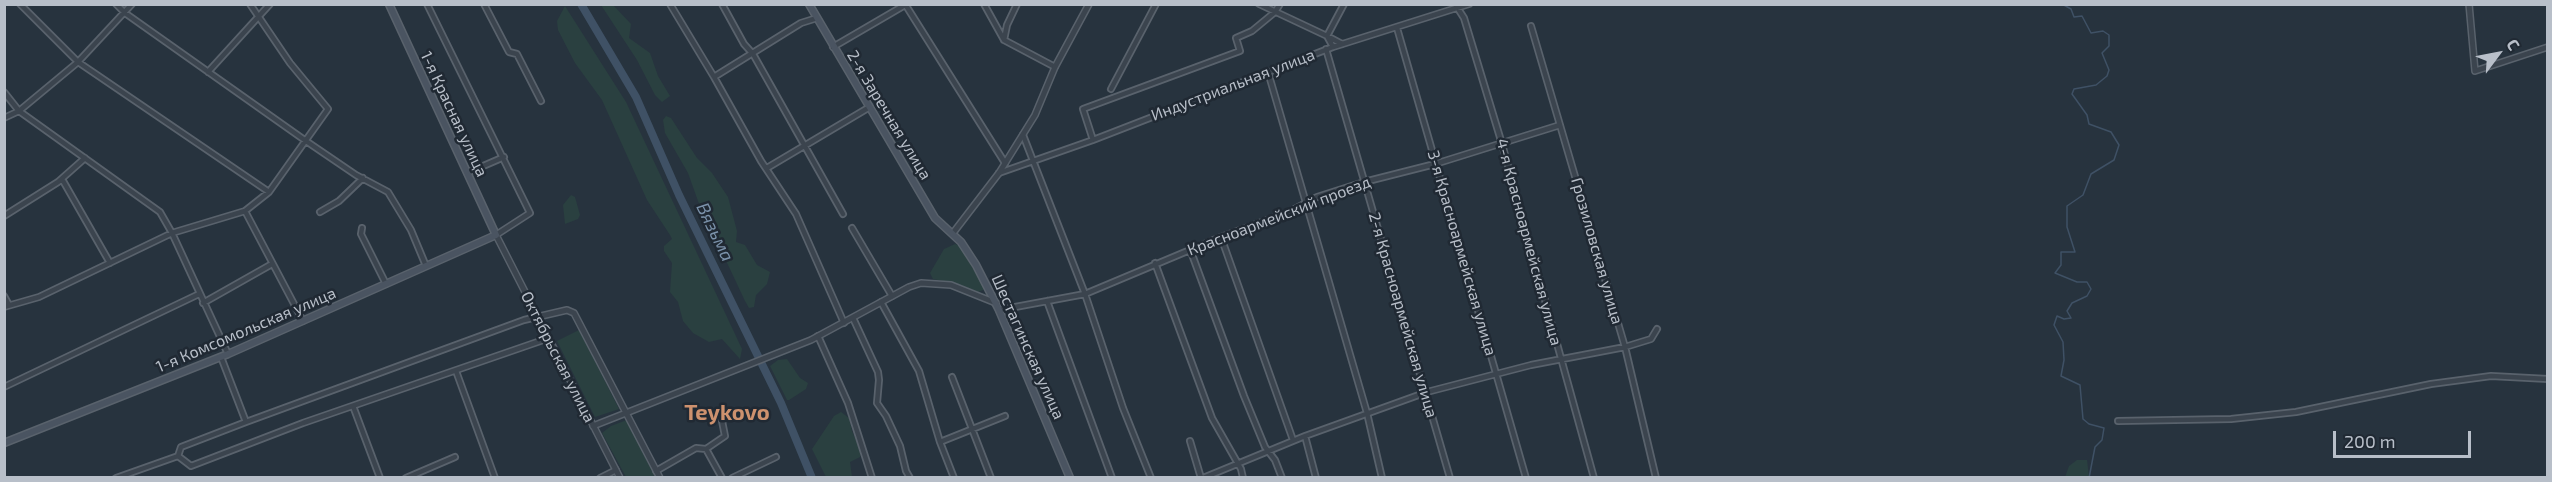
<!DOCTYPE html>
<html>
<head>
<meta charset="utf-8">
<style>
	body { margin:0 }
	#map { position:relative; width:2552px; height:482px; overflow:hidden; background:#27333e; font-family:"Exo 2",sans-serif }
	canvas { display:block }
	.frame { position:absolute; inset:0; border:6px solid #b8bfc9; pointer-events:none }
	.north { position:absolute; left:2468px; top:24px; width:60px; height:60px; -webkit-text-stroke:4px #202933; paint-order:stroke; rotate:58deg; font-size:16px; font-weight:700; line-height:24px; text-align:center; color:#b8bfc9 }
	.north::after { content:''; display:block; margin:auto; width:21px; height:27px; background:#b8bfc9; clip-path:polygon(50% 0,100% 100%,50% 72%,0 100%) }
	.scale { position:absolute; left:2333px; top:431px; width:138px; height:27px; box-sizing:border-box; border:3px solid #b8bfc9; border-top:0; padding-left:8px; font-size:18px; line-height:21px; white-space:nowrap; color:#b8bfc9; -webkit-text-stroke:4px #202933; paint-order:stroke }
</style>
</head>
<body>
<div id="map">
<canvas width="2552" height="482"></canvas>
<div class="frame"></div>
<div class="north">С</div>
<div class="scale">200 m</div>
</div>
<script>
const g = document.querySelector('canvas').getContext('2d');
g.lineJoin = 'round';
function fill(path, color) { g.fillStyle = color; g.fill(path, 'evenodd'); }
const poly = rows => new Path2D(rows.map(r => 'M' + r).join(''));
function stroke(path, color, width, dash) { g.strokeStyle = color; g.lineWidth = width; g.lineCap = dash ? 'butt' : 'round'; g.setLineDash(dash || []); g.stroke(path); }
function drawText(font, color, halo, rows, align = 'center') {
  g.font = font + ' "Exo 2",sans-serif'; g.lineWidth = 5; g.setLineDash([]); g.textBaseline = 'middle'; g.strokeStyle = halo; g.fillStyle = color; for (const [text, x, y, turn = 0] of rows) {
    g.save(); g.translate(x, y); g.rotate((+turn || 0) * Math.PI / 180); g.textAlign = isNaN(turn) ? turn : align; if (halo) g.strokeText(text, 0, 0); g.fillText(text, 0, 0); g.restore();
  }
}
fill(poly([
	[601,5,613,5,631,24,629,38,650,53,658,76,670,96,662,102,655,95,637,60],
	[565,6,626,102,742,349,740,359,722,339,709,342,693,333,683,321,678,302,670,292,672,263,664,251,664,246,672,239,670,235,647,200,602,100,575,63,558,30,557,21],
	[666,116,671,118,697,158,712,173,728,197,737,231,736,242,745,245,757,265,770,272,767,284,756,295,754,307,749,308,745,301,698,201,688,173,665,133,663,120],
	[571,195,575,197,580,215,578,219,565,224,563,205],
	[955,244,960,246,983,286,983,290,978,292,964,286,933,279,930,273,944,249],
	[579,330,619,409,595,417,557,341],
	[787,359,800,378,808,383,806,389,789,400,787,400,770,366,778,360],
	[841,412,849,418,852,431,861,452,860,457,850,462,852,477,826,477,812,449,834,416],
	[627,420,655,477,626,477,602,433,611,426],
	[2077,460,2087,460,2089,477,2065,477,2069,466]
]), '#2a4040');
stroke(poly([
	[2062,4,2071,9,2074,17,2082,16,2091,33,2103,31,2109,35,2109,46,2102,53,2109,70,2107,76,2096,85,2074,89,2072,94,2087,115,2089,124,2111,132,2119,145,2114,160,2091,174,2083,195,2067,206,2067,227,2075,252,2061,252,2061,265,2055,273,2077,282,2087,282,2091,289,2087,296,2072,303,2067,311,2071,318,2064,319,2057,316,2054,325,2063,342,2064,360,2061,376,2080,385,2083,419,2089,424,2104,428,2102,440,2095,447,2089,478]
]), '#3f5165', 1.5);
stroke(poly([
	[581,4,636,97,679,195,781,403,812,478]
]), '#3f5165', 8);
const minor = poly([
	[20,4,78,62,269,192],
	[116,4,125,13,306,141,356,175,388,192,411,230,426,266],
	[427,4,530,213,496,235],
	[484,4,509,52,517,54,541,101],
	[670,4,714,77,761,161,796,214,844,323],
	[722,4,744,44,753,54,843,214],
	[905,4,1005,163],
	[984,4,1004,40,1055,67],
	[1259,4,1327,36,1333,47],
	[1455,4,1464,18,1502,144,1594,478],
	[1531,26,1625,347,1656,478],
	[1397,28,1526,478],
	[1004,40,1007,25,1017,4],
	[1342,44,1327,36,1344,4],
	[833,47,905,5],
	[1326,49,1450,478],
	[208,72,270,4],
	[1268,72,1367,413,1382,478],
	[714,77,801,23,817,18],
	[1111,89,1156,4],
	[4,92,19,111,160,212,172,233,228,354],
	[4,118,19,111,78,62,132,4],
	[1023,135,1085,294,1123,408,1151,478],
	[1093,140,1083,109,1240,51,1236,38,1252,31,1275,12,1280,4],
	[767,168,868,108],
	[467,173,504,157],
	[999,173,1093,140,1333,47,1469,4],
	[62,179,110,263],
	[245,211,303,321],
	[320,212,339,201,363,178],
	[4,216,58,182,85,158],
	[362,228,361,234,386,284],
	[852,228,892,296],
	[1221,237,1293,440],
	[1190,249,1244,396,1265,447,1275,460,1282,478],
	[1155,263,1212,418,1241,469,1243,478],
	[4,296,9,305],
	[1047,301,1112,478],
	[881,302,919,371,940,442,954,478],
	[203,303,272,264],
	[4,307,39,297,172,233,245,211,269,192,328,109,290,63,250,4],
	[999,310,1085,294,1221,237,1289,212,1317,197,1364,182,1435,164,1560,125],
	[853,318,878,372,879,380,877,403,886,416,900,446,906,471,910,478],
	[818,336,848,403,872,478],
	[221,357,246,422],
	[456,371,495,478],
	[952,377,991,478],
	[4,387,199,294],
	[353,406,380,478],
	[2118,421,2231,419,2296,412,2431,384,2491,376,2548,379],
	[1305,436,1316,478],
	[1190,441,1201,478],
	[940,442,1005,416],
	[706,449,725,436,721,416],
	[178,456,181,447,246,422,524,320,537,317],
	[656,471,696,448,706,449,722,478],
	[116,478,178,456,191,466,303,423,549,338],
	[406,478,455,457],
	[600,478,616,470],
	[732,478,776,457],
	[1203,478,1305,436,1427,392,1531,365,1625,347,1651,339,1657,329]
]);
const tertiary = poly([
	[2469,4,2475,71,2548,47],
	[953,233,999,173,1035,115,1055,67,1089,4],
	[496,235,620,478],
	[537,317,567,310,574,313,660,478],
	[593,426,811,340,909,287,921,283,951,285,996,303]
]);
const secondary = poly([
	[809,4,935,218,961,242,976,265,999,310,1070,478],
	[4,443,228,354,496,235,389,4]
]);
stroke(minor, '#59626c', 8);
stroke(tertiary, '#59626c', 8);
stroke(secondary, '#59626c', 9);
stroke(minor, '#3b444e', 4.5);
stroke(tertiary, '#3b444e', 5);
stroke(secondary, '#4a5461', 6);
drawText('16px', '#b8bfc9', '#202933', [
	["Индустриальная улица",1233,85,-21],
	["1-я Красная улица",454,114,65],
	["2-я Заречная улица",889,115,59],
	["Красноармейский проезд",1279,216,-21],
	["4-я Красноармейская улица",1529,242,75],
	["Грозиловская улица",1597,251,74],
	["3-я Красноармейская улица",1462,253,74],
	["2-я Красноармейская улица",1403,315,74],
	["1-я Комсомольская улица",246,330,-23],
	["Шестагинская улица",1028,347,66],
	["Октябрьская улица",558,357,63]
]);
drawText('italic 18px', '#7b92aa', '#202933', [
	["Вязьма",715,232,64]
]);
drawText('bold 22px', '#cd916e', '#202933', [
	["Teykovo",727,413]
]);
</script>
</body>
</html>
